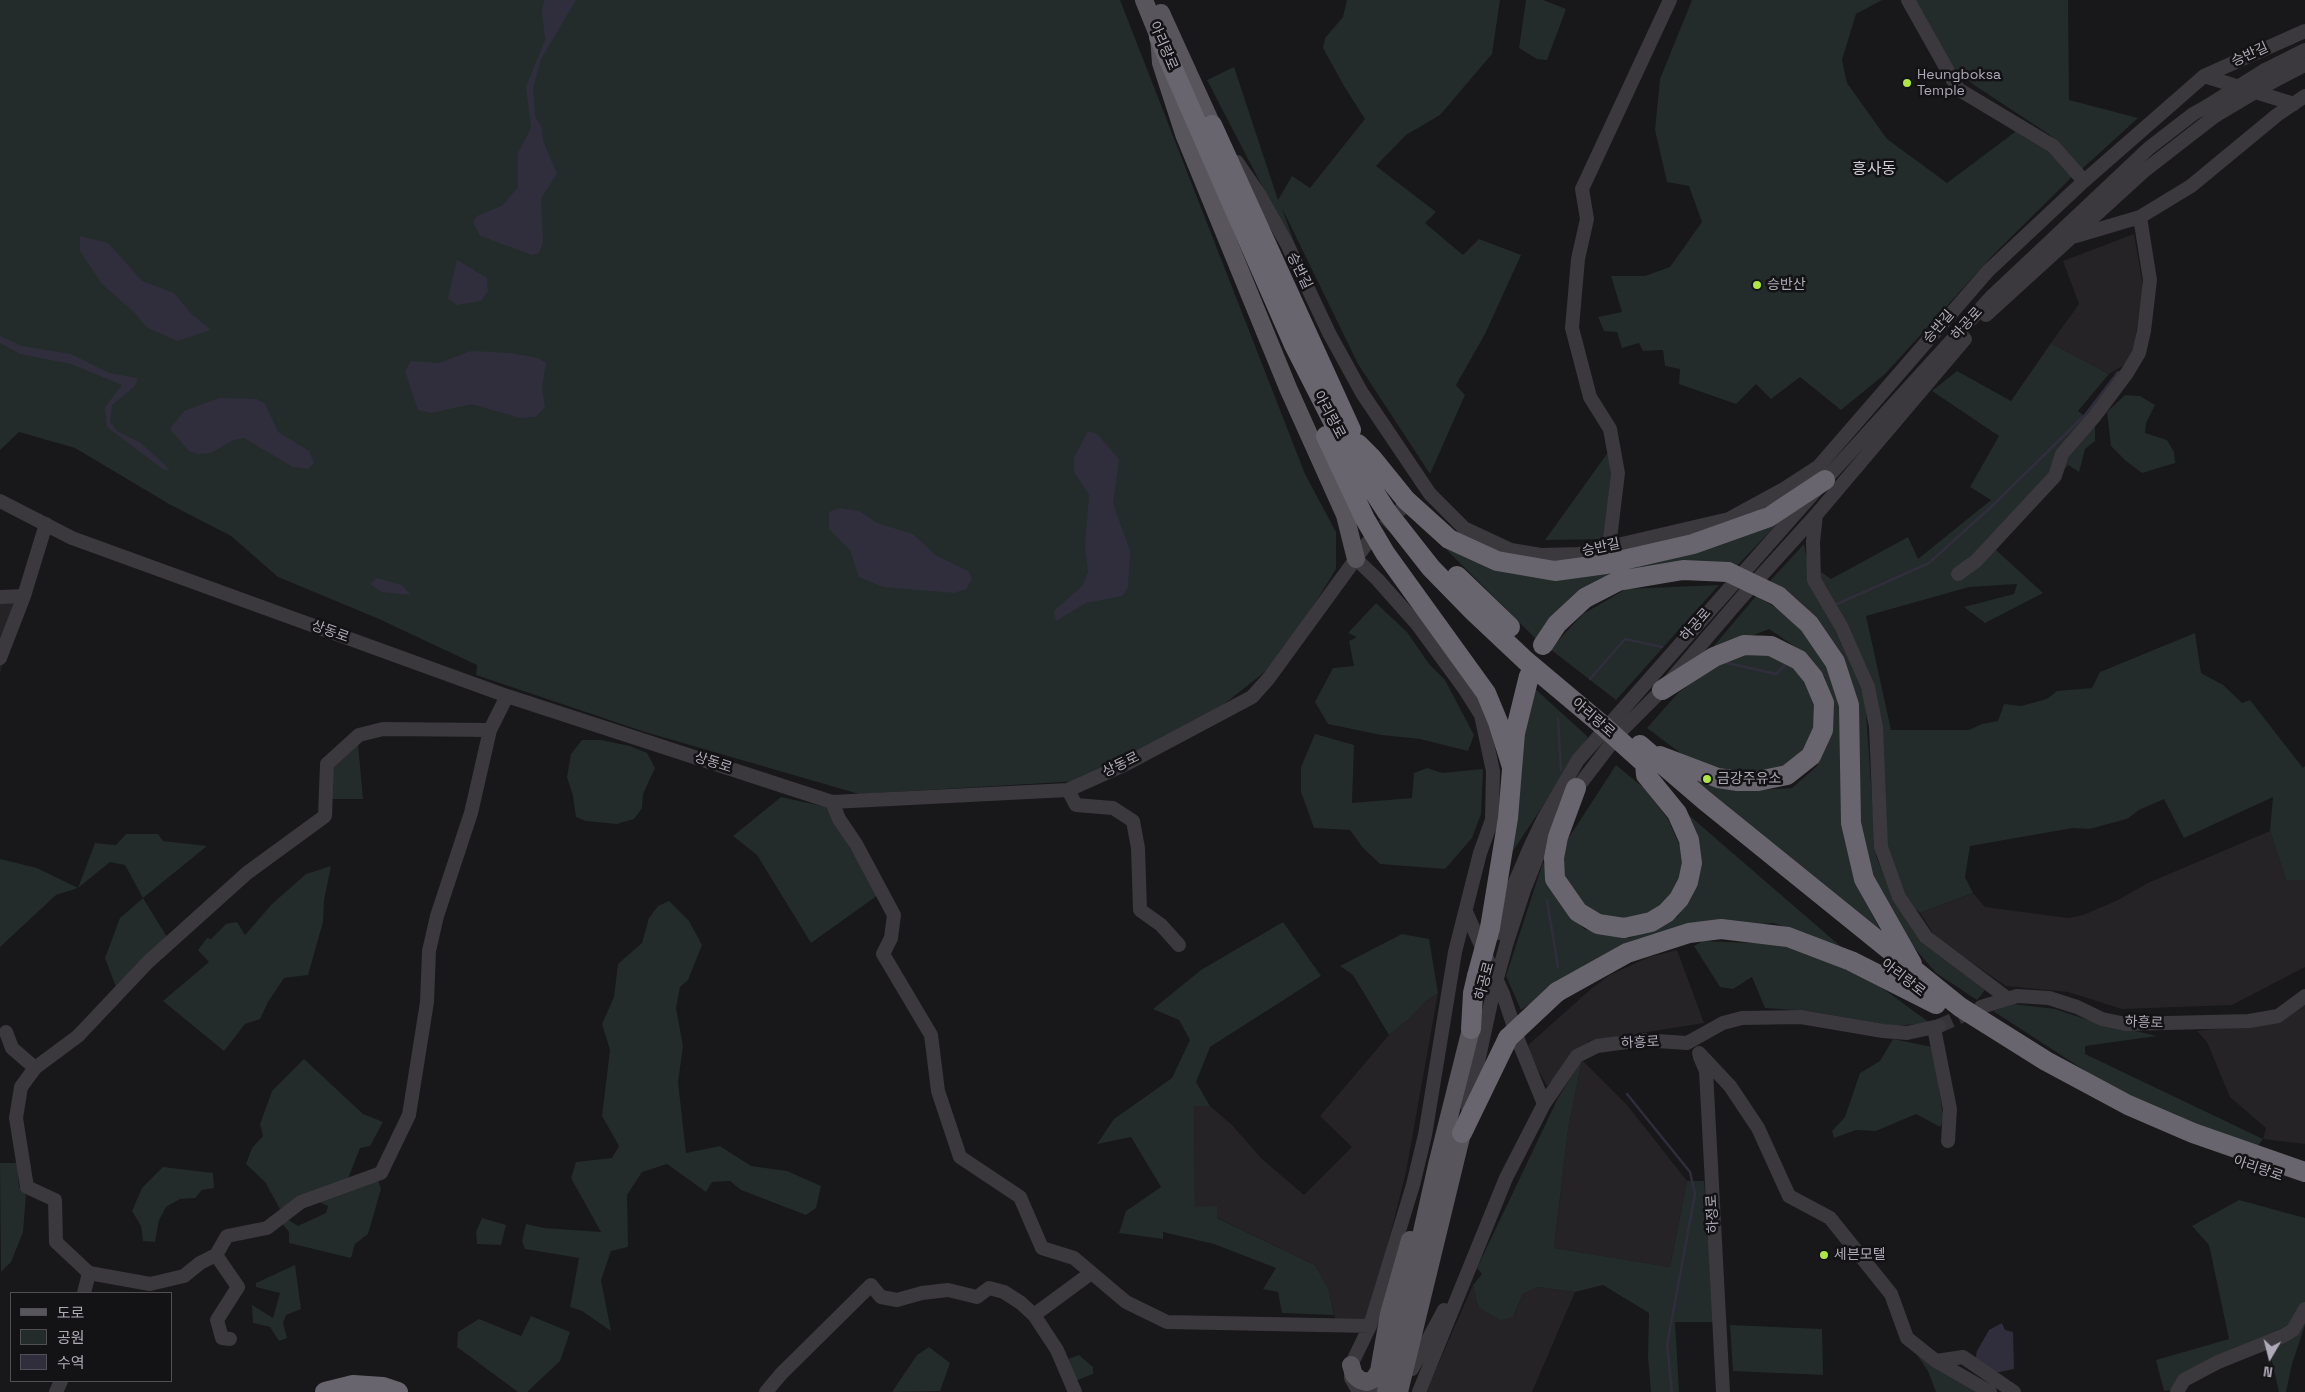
<!DOCTYPE html>
<html>
<head>
<meta charset="utf-8">
<style>
	body { margin:0 }
	#map { position:relative; width:2305px; height:1392px; overflow:hidden; background:#181719; font-family:"Space Grotesk","Noto Sans KR",sans-serif }
	canvas { display:block }
	.legend { position:absolute; left:10px; top:1292px; width:162px; height:90px; box-sizing:border-box; background:#131214; border:1px solid #514f56; margin:0; padding:6px 9px; list-style:none; font-size:15px; color:#afaab8 }
	.legend li { display:flex; align-items:center; gap:10px; height:25px }
	.legend b { width:25px; border:1px solid #514f56 }
	.north { position:absolute; left:2245px; top:1332px; width:50px; height:50px; -webkit-text-stroke:4px #131214; paint-order:stroke; rotate:188deg; font-size:14px; font-weight:700; line-height:20px; text-align:center; color:#afaab8 }
	.north::after { content:''; display:block; margin:auto; width:18px; height:22px; background:#afaab8; clip-path:polygon(50% 0,100% 100%,50% 72%,0 100%) }
</style>
</head>
<body>
<div id="map">
<canvas width="2305" height="1392"></canvas>
<ul class="legend">
<li><b style="height:6px;background:#58555c"></b>도로</li>
<li><b style="height:14px;background:#232c2a"></b>공원</li>
<li><b style="height:14px;background:#302e3c"></b>수역</li>
</ul>
<div class="north">N</div>
</div>
<script>
const g = document.querySelector('canvas').getContext('2d');
g.lineJoin = 'round';
function fill(path, color) { g.fillStyle = color; g.fill(path, 'evenodd'); }
const poly = rows => new Path2D(rows.map(r => 'M' + r).join(''));
function stroke(path, color, width, dash) { g.strokeStyle = color; g.lineWidth = width; g.lineCap = dash ? 'butt' : 'round'; g.setLineDash(dash || []); g.stroke(path); }
function drawText(font, color, halo, rows, align = 'center') {
  g.font = font + ' "Space Grotesk","Noto Sans KR",sans-serif'; g.lineWidth = 5; g.setLineDash([]); g.textBaseline = 'middle'; g.strokeStyle = halo; g.fillStyle = color; for (const [text, x, y, turn = 0] of rows) {
    g.save(); g.translate(x, y); g.rotate((+turn || 0) * Math.PI / 180); g.textAlign = isNaN(turn) ? turn : align; if (halo) g.strokeText(text, 0, 0); g.fillText(text, 0, 0); g.restore();
  }
}
fill(poly([
	[2134,234,2143,286,2134,348,2126,364,2109,374,2051,343,2079,304,2063,261],
	[22,592,0,673,0,593],
	[2270,831,2286,880,2305,880,2305,967,2232,1005,2122,1009,2068,992,2006,986,1936,938,1920,913,1973,893,1985,907,2068,918,2083,915,2118,900,2148,883],
	[1677,950,1704,1023,1589,1041,1547,1086,1526,1047,1592,988,1610,975,1649,957],
	[1438,993,1406,1172,1368,1323,1336,1323,1329,1290,1315,1265,1195,1207,1194,1105,1210,1106,1231,1124,1262,1159,1304,1195,1352,1147,1320,1116,1389,1035,1409,1019,1426,1001],
	[2305,1003,2305,1144,2263,1139,2266,1128,2230,1097,2207,1042,2197,1031,2280,1021],
	[1582,1060,1627,1105,1687,1181,1670,1267,1554,1248,1568,1130],
	[1473,1285,1478,1307,1513,1317,1523,1294,1537,1287,1575,1292,1532,1392,1426,1392]
]), '#252326');
fill(poly([
	[0,0,1120,0,1305,474,1336,532,1336,569,1281,659,1204,720,1080,781,859,794,645,732,476,675,477,665,379,619,278,577,231,536,169,504,75,448,19,432,0,450],
	[1347,0,1500,0,1492,54,1440,115,1406,135,1376,166,1436,212,1425,223,1463,255,1479,239,1521,255,1485,334,1456,385,1465,395,1430,474,1358,364,1282,208,1300,259,1207,80,1234,67,1278,200,1292,176,1310,188,1365,119,1344,86,1323,48,1325,38,1343,17],
	[1526,0,1543,0,1566,9,1547,60,1537,59,1519,48],
	[1692,0,1882,0,1856,14,1842,60,1847,83,1887,139,1947,183,2019,129,2047,147,2072,177,1995,253,1885,374,1841,410,1800,377,1771,399,1756,384,1736,404,1679,384,1680,369,1665,366,1663,350,1643,351,1639,343,1622,348,1617,332,1604,331,1598,317,1622,312,1611,276,1645,276,1670,267,1702,222,1689,186,1667,182,1655,130,1660,79],
	[1914,0,2068,0,2069,100,2138,118,2082,169,2050,135,1974,85,1953,67],
	[2051,343,2109,374,2078,411,2095,424,2095,441,2085,449,2079,472,2068,465,1996,550,2043,593,1985,623,1964,607,2014,594,2017,584,1969,587,1866,616,1891,730,1969,730,1982,724,1998,721,2004,704,2021,706,2047,699,2057,691,2092,688,2100,672,2195,633,2201,673,2223,685,2242,703,2250,700,2303,768,2305,766,2305,880,2286,880,2270,831,2273,797,2184,838,2164,799,2139,810,2127,819,2089,829,2073,828,1970,846,1965,877,1973,893,1920,913,1908,902,1886,847,1882,730,1867,667,1820,580,1821,572,1831,579,1908,537,1918,559,1991,500,1970,487,1999,436,1932,391,1957,371,2011,401],
	[2125,395,2140,396,2155,405,2146,423,2145,433,2167,440,2174,452,2175,463,2142,473,2126,461,2111,446,2107,412],
	[1609,451,1611,472,1604,539,1545,540],
	[1791,509,1737,566,1609,577,1536,639,1437,540,1527,575],
	[1804,544,1812,589,1832,623,1865,698,1876,856,1893,898,1925,942,1985,990,1977,1000,1936,973,1905,937,1874,889,1861,847,1851,693,1769,582],
	[1719,585,1616,700,1550,649,1583,614,1626,589],
	[1756,596,1787,614,1823,655,1839,696,1856,884,1883,935,1688,776,1739,791,1792,788,1817,766,1831,726,1825,678,1806,654,1769,629,1708,653],
	[1376,603,1407,632,1429,664,1445,680,1474,735,1468,751,1420,739,1381,735,1328,724,1315,702,1333,668,1354,666,1349,641,1357,637,1348,633],
	[1742,654,1774,654,1798,669,1816,699,1816,731,1798,758,1778,770,1739,773,1691,761,1647,728,1678,693,1714,666],
	[1532,686,1588,737,1513,851,1525,724],
	[1315,734,1354,745,1352,803,1412,798,1414,773,1427,768,1442,773,1483,769,1481,814,1472,838,1445,869,1380,864,1363,848,1350,830,1314,828,1301,792,1301,767],
	[582,740,601,740,630,746,647,753,655,768,643,794,642,808,634,819,617,824,586,821,576,817,573,796,567,777,571,754],
	[358,744,363,799,331,799,331,771,335,763],
	[1616,765,1644,788,1668,819,1683,853,1680,882,1665,906,1646,918,1611,919,1583,906,1562,875,1564,845],
	[781,797,826,807,878,895,811,943,757,855,733,836],
	[1684,811,1846,951,1774,923,1663,932,1571,975,1521,1010,1506,976,1543,862,1558,898,1584,929,1630,938,1678,916,1701,867],
	[126,834,158,834,163,841,207,846,143,898,167,937,116,987,105,958,120,918,143,898,125,865,110,862,78,888,56,895,0,947,0,859,37,868,78,888,95,843,116,845],
	[331,866,324,900,323,922,308,975,284,978,268,1002,260,1019,245,1024,224,1051,163,1001,209,962,198,950,207,938,211,939,226,924,237,922,245,935,272,904,306,874],
	[669,901,689,921,702,945,688,980,680,987,676,1008,683,1046,678,1082,686,1153,720,1146,751,1166,787,1171,821,1186,816,1208,806,1215,741,1190,730,1181,712,1182,706,1192,667,1164,642,1172,627,1195,628,1247,611,1251,601,1280,611,1331,582,1311,570,1307,579,1258,525,1249,522,1241,526,1224,544,1228,601,1232,571,1178,576,1162,612,1158,619,1146,602,1116,610,1050,602,1024,614,997,618,964,642,943,649,918,658,906],
	[1283,922,1321,976,1210,1047,1196,1082,1210,1106,1194,1106,1195,1207,1217,1206,1217,1218,1315,1265,1329,1290,1334,1315,1282,1313,1278,1292,1263,1289,1276,1268,1214,1244,1163,1232,1163,1239,1119,1233,1126,1211,1161,1187,1131,1137,1097,1144,1114,1119,1172,1078,1190,1040,1179,1020,1153,1009,1201,970],
	[1402,934,1429,939,1438,993,1426,1001,1409,1019,1389,1035,1353,975,1340,966],
	[1703,941,1751,943,1767,941,1825,958,1874,982,1930,1023,1894,1026,1809,1011,1765,1008,1752,977,1733,989,1720,987,1694,946],
	[2014,1004,2055,1009,2088,1020,2157,1036,2085,1046,2085,1054,2263,1139,2256,1148,2121,1094,1993,1011],
	[1893,1039,1932,1047,1944,1120,1940,1127,1916,1114,1876,1131,1856,1130,1834,1138,1832,1131,1845,1117,1860,1073,1880,1061],
	[304,1059,363,1114,383,1122,370,1146,360,1148,347,1181,297,1200,280,1209,265,1182,246,1164,252,1148,263,1136,260,1124,272,1091],
	[1582,1060,1568,1130,1554,1248,1670,1267,1687,1181,1704,1181,1716,1322,1675,1322,1679,1392,1651,1392,1648,1357,1649,1313,1603,1285,1575,1292,1537,1287,1523,1294,1513,1317,1500,1320,1478,1307,1473,1285,1482,1274,1477,1268,1558,1098],
	[0,1163,17,1163,19,1187,26,1195,23,1232,11,1262,1,1272],
	[163,1167,213,1173,214,1188,202,1190,195,1198,180,1199,166,1207,159,1220,155,1242,143,1241,141,1226,132,1211,142,1188],
	[378,1180,381,1189,368,1234,355,1244,351,1258,289,1243,289,1232,281,1222,287,1219,298,1226,326,1213,328,1206,317,1201],
	[2239,1200,2305,1218,2305,1325,2292,1364,2286,1392,2279,1392,2269,1348,2171,1390,2164,1391,2156,1360,2229,1339,2209,1245,2192,1226],
	[482,1218,506,1225,501,1245,477,1244,476,1232],
	[295,1265,301,1309,286,1315,283,1323,287,1338,279,1341,270,1327,253,1323,252,1305,273,1318,280,1293,256,1287,256,1283],
	[531,1316,570,1332,560,1361,527,1392,518,1392,457,1347,458,1332,479,1319,521,1336],
	[1730,1325,1822,1329,1823,1375,1733,1371],
	[929,1347,950,1363,940,1391,892,1392,917,1355],
	[1915,1352,1994,1392,1936,1392,1928,1371],
	[1079,1355,1093,1367,1093,1374,1075,1381,1068,1359]
]), '#232c2a');
fill(poly([
	[544,0,576,0,541,59,533,88,535,117,542,128,543,141,557,174,541,198,543,243,539,253,532,255,480,236,473,222,477,216,503,205,518,187,518,153,531,128,526,87,545,40,542,12],
	[80,236,108,243,142,281,174,293,191,314,211,330,177,341,146,327,135,313,102,284,80,251],
	[457,260,487,278,488,291,481,301,457,305,448,298],
	[0,336,22,346,71,354,109,373,138,378,135,386,112,405,110,422,117,431,141,443,170,470,164,470,107,427,105,407,122,385,71,364,20,354,0,343],
	[471,351,510,353,538,358,546,363,542,386,545,407,535,417,520,418,472,404,431,413,418,410,405,371,411,361,439,363],
	[219,398,257,399,265,404,278,432,309,451,314,463,308,469,293,467,244,438,233,440,211,453,198,454,189,451,170,429,184,411],
	[1088,431,1097,434,1119,459,1113,504,1130,551,1128,587,1122,596,1086,603,1056,621,1054,611,1083,585,1088,572,1085,546,1089,495,1074,472,1074,458],
	[840,508,859,511,877,523,913,534,935,555,968,571,972,579,966,589,954,593,883,587,859,577,850,550,829,529,829,512],
	[376,578,402,585,411,595,382,592,370,584],
	[2002,1323,2005,1330,2013,1332,2014,1369,1995,1373,1975,1360,1977,1351,1989,1330]
]), '#302e3c');
stroke(poly([
	[1835,605,1929,563,1991,507,2085,415,2118,372],
	[1723,662,1776,674,1787,663],
	[1590,679,1625,639,1662,647],
	[1558,719,1561,770],
	[1547,900,1558,967],
	[1627,1094,1690,1172,1695,1194,1667,1345,1672,1392]
]), '#302e3c', 2.5);
stroke(poly([
	[1369,541,1414,496],
	[1939,1026,1975,1010]
]), '#363439', 14, [14, 7]);
stroke(poly([
	[1908,0,1958,89,2053,146,2084,181],
	[2265,70,2305,50],
	[2204,76,2294,104],
	[2272,82,2305,65],
	[1237,162,1259,194,1287,244,1329,333,1362,393,1430,494,1464,528,1511,550,1541,555,1579,554,1729,519,1784,489,1818,467,1988,271,2084,181,2204,76,2305,31],
	[2076,236,2140,217,2191,186,2277,115,2305,96],
	[1986,315,2144,171,2215,116],
	[0,501,72,538,507,696,832,802,1068,790,1126,764,1252,697,1269,678,1368,542],
	[1816,515,1813,542,1814,580,1841,626,1868,687,1876,727,1881,847,1899,897,1926,937,2007,998],
	[1609,547,1618,473,1610,429,1590,397,1572,328,1578,259,1587,219,1582,189,1670,0],
	[1356,559,1377,579,1417,624,1464,688,1481,715,1493,771,1492,820,1480,853,1455,952,1425,1135,1413,1185,1370,1326,1351,1365,1351,1378,1359,1392],
	[1958,574,1976,561,2055,476,2062,454,2094,417,2127,373,2139,353,2144,331,2150,280,2140,217],
	[0,597,24,596,46,524],
	[0,658,24,596],
	[490,730,383,729,359,735,327,764,325,816,247,873,148,962,78,1036,35,1068,21,1087,16,1118,27,1187,55,1200,56,1242,89,1273,150,1284,184,1276,200,1263,216,1255,227,1236,267,1228,301,1202,381,1173,409,1115,427,1002,429,951,437,916,471,813,490,730,507,696],
	[1068,790,1076,805,1113,808,1133,821,1138,848,1140,910,1161,925,1179,945],
	[1571,796,1620,732,1662,690,1741,598,1816,515,1965,339],
	[832,802,839,819,856,844,894,915,891,938,883,954,931,1035,938,1091,960,1157,1020,1197,1042,1248,1074,1258,1126,1302,1167,1322,1370,1326],
	[1466,912,1503,994,1520,1045,1544,1104],
	[1498,933,1512,889,1531,845,1544,818,1578,760,1825,480,1992,296,2149,148,2193,114,2209,105],
	[1507,942,1524,890,1544,840,1559,816],
	[1981,1007,2017,996,2049,998,2077,1007,2102,1019,2126,1024,2249,1021,2278,1016,2305,996],
	[1934,1028,1950,1109,1948,1141],
	[6,1032,12,1048,35,1068],
	[1699,1053,1730,1086,1758,1128,1789,1196,1830,1218,1891,1294,1907,1338,1936,1361,1990,1392],
	[1700,1057,1706,1071,1723,1392],
	[1468,1108,1493,993],
	[216,1255,238,1287,217,1320,222,1338,230,1339],
	[84,1293,89,1273],
	[1034,1315,1091,1273],
	[1936,1361,1963,1357,2014,1392],
	[1405,1368,1412,1369,1444,1310],
	[1359,1389,1374,1392],
	[56,1392,61,1381],
	[766,1392,781,1374,871,1285,881,1297,897,1300,922,1293,948,1290,977,1297,989,1288,1004,1292,1021,1303,1034,1315,1057,1350,1075,1392],
	[1419,1392,1506,1178,1544,1104,1577,1056,1597,1046,1642,1040,1687,1043,1723,1023,1742,1018,1801,1017,1883,1031,1907,1033,1939,1026],
	[2177,1392,2184,1380,2218,1362,2283,1336,2293,1330,2305,1309]
]), '#3b383e', 14);
stroke(poly([
	[1144,0,1159,37,1161,63,1184,134,1288,388,1345,515,1356,559],
	[1161,13,1212,125],
	[1351,1365,1354,1375,1360,1380,1367,1382,1374,1379,1379,1371,1389,1314,1410,1240],
	[1386,1392,1437,1165,1471,1029],
	[1399,1392,1462,1133]
]), '#58555c', 18);
stroke(poly([
	[1159,37,1294,345,1349,453,1387,512,1431,568,1474,612,1526,661,1601,724],
	[1212,125,1351,430],
	[1326,436,1365,519,1385,553,1486,693,1498,722,1512,767],
	[1358,444,1372,458,1406,500,1449,539,1497,561,1555,571,1606,564,1693,544,1769,517,1825,480],
	[1457,576,1510,627],
	[1778,596,1809,624,1835,662,1849,705,1851,823,1864,879,1912,964],
	[1543,645,1557,624,1585,598,1618,581,1683,570,1728,572],
	[1640,745,1704,800,1960,1007,2046,1061,2128,1105,2193,1133,2305,1172],
	[1660,756,1718,778,1738,781,1758,781,1787,775,1811,756,1823,730,1824,703,1813,677,1799,660,1771,646,1744,645,1714,657,1662,690],
	[1576,788,1558,837,1554,858,1555,879,1578,912,1598,924,1624,928,1651,922,1666,913,1679,899,1688,882,1692,863,1689,840,1677,813,1646,775,1645,763],
	[1490,928,1508,818,1515,733,1529,676],
	[1557,992,1627,953,1689,933,1721,929,1788,937,1851,961,1936,1004],
	[1471,1029,1473,993,1477,976],
	[1462,1133,1508,1038],
	[325,1392,353,1385,383,1387,398,1392]
]), '#69656e', 20);
stroke(poly([
	[2209,105,2265,70],
	[2215,116,2272,82],
	[1493,993,1507,942]
]), '#3b383e', 14);
stroke(poly([
	[1728,572,1778,596],
	[1601,724,1641,760],
	[1477,976,1490,928],
	[1508,1038,1557,992]
]), '#69656e', 20);
for (const [x, y, r, color] of [
	[1907,83,5,"#aee642"],
	[1757,285,5,"#aee642"],
	[1707,779,5,"#aee642"],
	[1824,1255,5,"#aee642"]
]) { const dot = new Path2D(); dot.arc(x, y, r, 0, 2 * Math.PI); g.fillStyle = color; g.fill(dot); stroke(dot, '#131214', 2); }
drawText('14px', '#afaab8', '#131214', [
	["아리랑로",1163,46,67],
	["승반길",2250,55,-25],
	["승반길",1299,271,64],
	["하공로",1967,324,-48],
	["승반길",1939,327,-49],
	["아리랑로",1329,415,62],
	["승반길",1601,548,-12],
	["하공로",1696,625,-49],
	["상동로",330,632,20],
	["아리랑로",1593,718,41],
	["상동로",713,763,18],
	["상동로",1121,765,-26],
	["아리랑로",1903,978,38],
	["하공로",1485,981,-75],
	["하흥로",2144,1023,2],
	["하흥로",1640,1043,-3],
	["아리랑로",2258,1169,19],
	["하정로",1713,1214,-93]
]);
drawText('14px', '#afaab8', '#131214', [
	["Heungboksa",1917,75],
	["Temple",1917,91],
	["승반산",1767,285],
	["금강주유소",1717,779],
	["세븐모텔",1834,1255]
], 'left');
drawText('16px', '#cfcbd4', '#131214', [
	["흥사동",1874,170]
]);
</script>
</body>
</html>
